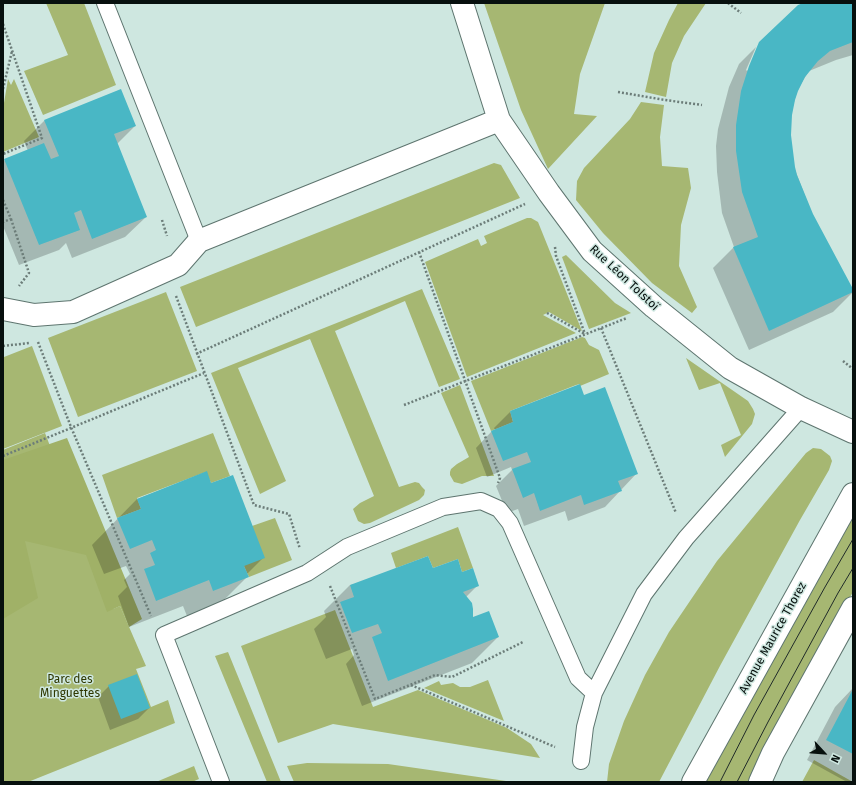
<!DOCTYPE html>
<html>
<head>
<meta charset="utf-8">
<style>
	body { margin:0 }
	#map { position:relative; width:856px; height:785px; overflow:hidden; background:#cee7e0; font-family:"Fira Sans",sans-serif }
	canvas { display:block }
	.frame { position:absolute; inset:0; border:4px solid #07100e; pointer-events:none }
	.north { position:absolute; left:804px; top:733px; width:40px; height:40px; -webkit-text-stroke:3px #cee7e0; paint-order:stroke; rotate:116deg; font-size:11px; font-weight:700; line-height:16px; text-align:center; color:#07100e }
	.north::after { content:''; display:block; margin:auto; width:14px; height:18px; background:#07100e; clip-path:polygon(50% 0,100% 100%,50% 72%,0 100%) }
</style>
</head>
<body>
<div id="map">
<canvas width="856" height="785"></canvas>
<div class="frame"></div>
<div class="north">N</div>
</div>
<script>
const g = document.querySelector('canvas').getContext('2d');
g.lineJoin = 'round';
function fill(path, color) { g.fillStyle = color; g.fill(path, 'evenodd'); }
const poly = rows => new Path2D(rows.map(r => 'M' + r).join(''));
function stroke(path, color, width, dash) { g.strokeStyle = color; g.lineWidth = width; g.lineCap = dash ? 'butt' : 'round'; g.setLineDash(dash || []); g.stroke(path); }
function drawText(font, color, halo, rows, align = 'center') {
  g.font = font + ' "Fira Sans",sans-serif'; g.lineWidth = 3; g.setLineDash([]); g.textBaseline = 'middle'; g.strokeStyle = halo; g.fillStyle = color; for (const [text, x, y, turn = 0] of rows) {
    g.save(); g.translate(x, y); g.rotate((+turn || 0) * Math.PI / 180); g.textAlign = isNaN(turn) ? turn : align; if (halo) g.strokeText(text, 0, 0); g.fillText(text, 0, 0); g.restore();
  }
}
fill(poly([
	[46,3,84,3,116,85,43,115,24,71,68,55],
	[484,3,605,3,580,74,574,114,597,116,548,169,521,110],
	[678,3,706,3,684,36,672,63,666,97,645,92,654,53,669,20],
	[8,79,11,85,14,79,39,137,3,152,3,109],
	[641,102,664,105,660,137,662,166,688,168,691,188,681,225,679,266,697,307,692,313,652,283,603,233,576,200,577,181,584,168,630,119],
	[494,163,501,165,520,198,196,327,180,287],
	[527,218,531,218,538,222,582,331,549,312,543,315,576,333,467,377,425,262,478,239,481,246,487,243,484,236],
	[566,255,615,303,631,313,589,329,562,257],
	[422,289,460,379,439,387,405,301,335,331,399,487,415,482,419,483,422,487,425,490,424,495,419,500,370,523,364,524,358,521,353,509,360,503,374,496,310,339,238,368,286,481,260,494,211,373],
	[166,292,197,371,78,417,48,338],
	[582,337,585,338,589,345,599,350,609,374,580,386,580,384,576,385,510,411,513,422,491,431,471,381],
	[32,346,62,426,3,449,4,357],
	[686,358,748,401,753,409,755,414,752,424,725,457,721,445,741,435,720,383,699,390],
	[460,385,494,476,482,476,462,484,454,482,450,475,450,472,451,469,457,464,469,457,441,393],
	[45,433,113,609,120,606,146,666,136,669,151,707,168,700,175,723,28,782,3,782,3,450],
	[213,433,230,476,211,483,206,472,137,498,141,509,117,518,102,475],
	[813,448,821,449,830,456,832,461,829,470,800,520,721,664,659,782,607,782,609,764,624,721,645,675,669,632,717,561,806,453],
	[853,517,853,592,840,614,751,782,704,782,804,600],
	[275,518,292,560,249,577,244,566,252,526],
	[458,527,473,568,462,572,458,559,433,568,428,556,396,568,391,553],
	[335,610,373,707,418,690,507,728,531,744,540,758,333,724,278,743,241,646],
	[228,652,281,782,267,782,215,656],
	[488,680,504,721,424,688,439,681,441,685,453,683,460,687,470,687],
	[814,760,853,782,802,782],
	[307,763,388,764,513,782,294,782,287,766],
	[194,766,199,779,192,782,156,782]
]), '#a6b772');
fill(poly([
	[67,438,142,619,129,627,120,606,107,612,86,555,25,541,38,598,3,619,3,460]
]), '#a0b167');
fill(poly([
	[805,3,853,3,853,55,836,60,809,71,797,90,791,115,790,136,794,167,812,214,853,292,833,312,749,350,713,268,734,247,722,213,717,172,716,146,718,129,729,87,739,64,756,47,746,70,747,71],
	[44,121,135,126,117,144,146,217,125,237,72,258,66,243,59,250,19,265,3,226,3,161,28,151,24,141],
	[583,396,637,473,605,507,568,521,565,511,524,526,518,509,507,513,496,486,512,470,511,467,487,477,476,448,492,431,495,430,494,428,510,412],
	[206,473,211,484,264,557,247,574,247,577,221,603,187,616,183,606,129,627,118,596,127,587,124,580,130,574,126,566,104,574,92,545,137,499],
	[432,570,462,573,478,585,466,597,472,618,498,637,472,663,362,706,346,664,354,655,352,649,326,659,314,629,326,617,324,611,350,585],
	[109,686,149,708,138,719,110,730,98,697],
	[853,688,853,782,847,782,807,760,835,707]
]), '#0003');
fill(poly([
	[803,3,853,3,853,42,830,51,818,61,805,77,798,91,795,100,792,115,791,135,795,167,797,175,813,214,853,289,853,292,769,331,733,247,758,237,742,192,736,151,736,125,741,91,749,66,759,42,798,5],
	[121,89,136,126,114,134,147,217,92,239,81,210,74,213,80,230,39,245,4,159,44,143,51,159,59,156,44,120],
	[580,384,584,395,605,387,638,474,618,481,622,491,584,505,581,495,540,511,534,493,523,498,512,469,531,462,527,452,503,461,491,431,513,422,510,411],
	[207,471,211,483,233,475,265,558,244,566,249,577,213,591,209,580,156,601,144,569,155,565,150,553,156,550,152,540,130,549,117,518,141,509,137,499],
	[428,556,433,568,458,559,462,572,473,568,479,586,463,592,472,603,473,609,473,617,489,611,499,637,388,681,372,637,382,633,378,624,352,633,340,602,354,597,350,585],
	[137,674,150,708,121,719,108,685],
	[853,689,853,754,826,740]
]), '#49b7c5');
const service = poly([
	[105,3,199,241],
	[581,761,585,727,594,693,644,594,686,538,801,408],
	[221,782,164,635,307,573,347,547,443,507,481,501,499,509,510,523,578,678,594,693]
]);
const minor = poly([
	[462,3,499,120,549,193,592,251,654,307,730,368,801,408,853,432],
	[3,309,34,315,73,312,178,265,199,241,499,120]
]);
const tertiary = poly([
	[693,782,853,494],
	[760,782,773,753,853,608]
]);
stroke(service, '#5e756f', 18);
stroke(minor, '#5e756f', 24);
stroke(tertiary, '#5e756f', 24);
stroke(poly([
	[728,3,741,13],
	[3,24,42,138,3,154],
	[3,89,12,51],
	[618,92,665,100,702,105],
	[3,200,11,219,3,222],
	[11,219,29,273,19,286],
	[162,220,167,236],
	[555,247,556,256,585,334],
	[419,252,500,478,498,483],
	[176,296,254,505,289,514,300,549],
	[547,313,585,334],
	[601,328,676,513],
	[38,342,71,427,151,616],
	[3,346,29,343],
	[196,354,525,204],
	[843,361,853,369],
	[404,405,627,318],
	[3,456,204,373],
	[330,586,375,699,435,675,452,677,523,642],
	[411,685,555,747]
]), '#6c7d79', 2.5, [2, 2]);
stroke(service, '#fff', 16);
stroke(minor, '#fff', 22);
stroke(tertiary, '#fff', 22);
stroke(poly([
	[720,782,754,715,825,587,853,539],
	[737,782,768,722,838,593,853,568]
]), '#202b29', 1);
drawText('12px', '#07100e', '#cee7e0', [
	["Rue Léon Tolstoï",624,278,43],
	["Avenue Maurice Thorez",773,638,-61]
]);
drawText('12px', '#2e3700', '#cee7e0', [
	["Parc des",70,680],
	["Minguettes",70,694]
]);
</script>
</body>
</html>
